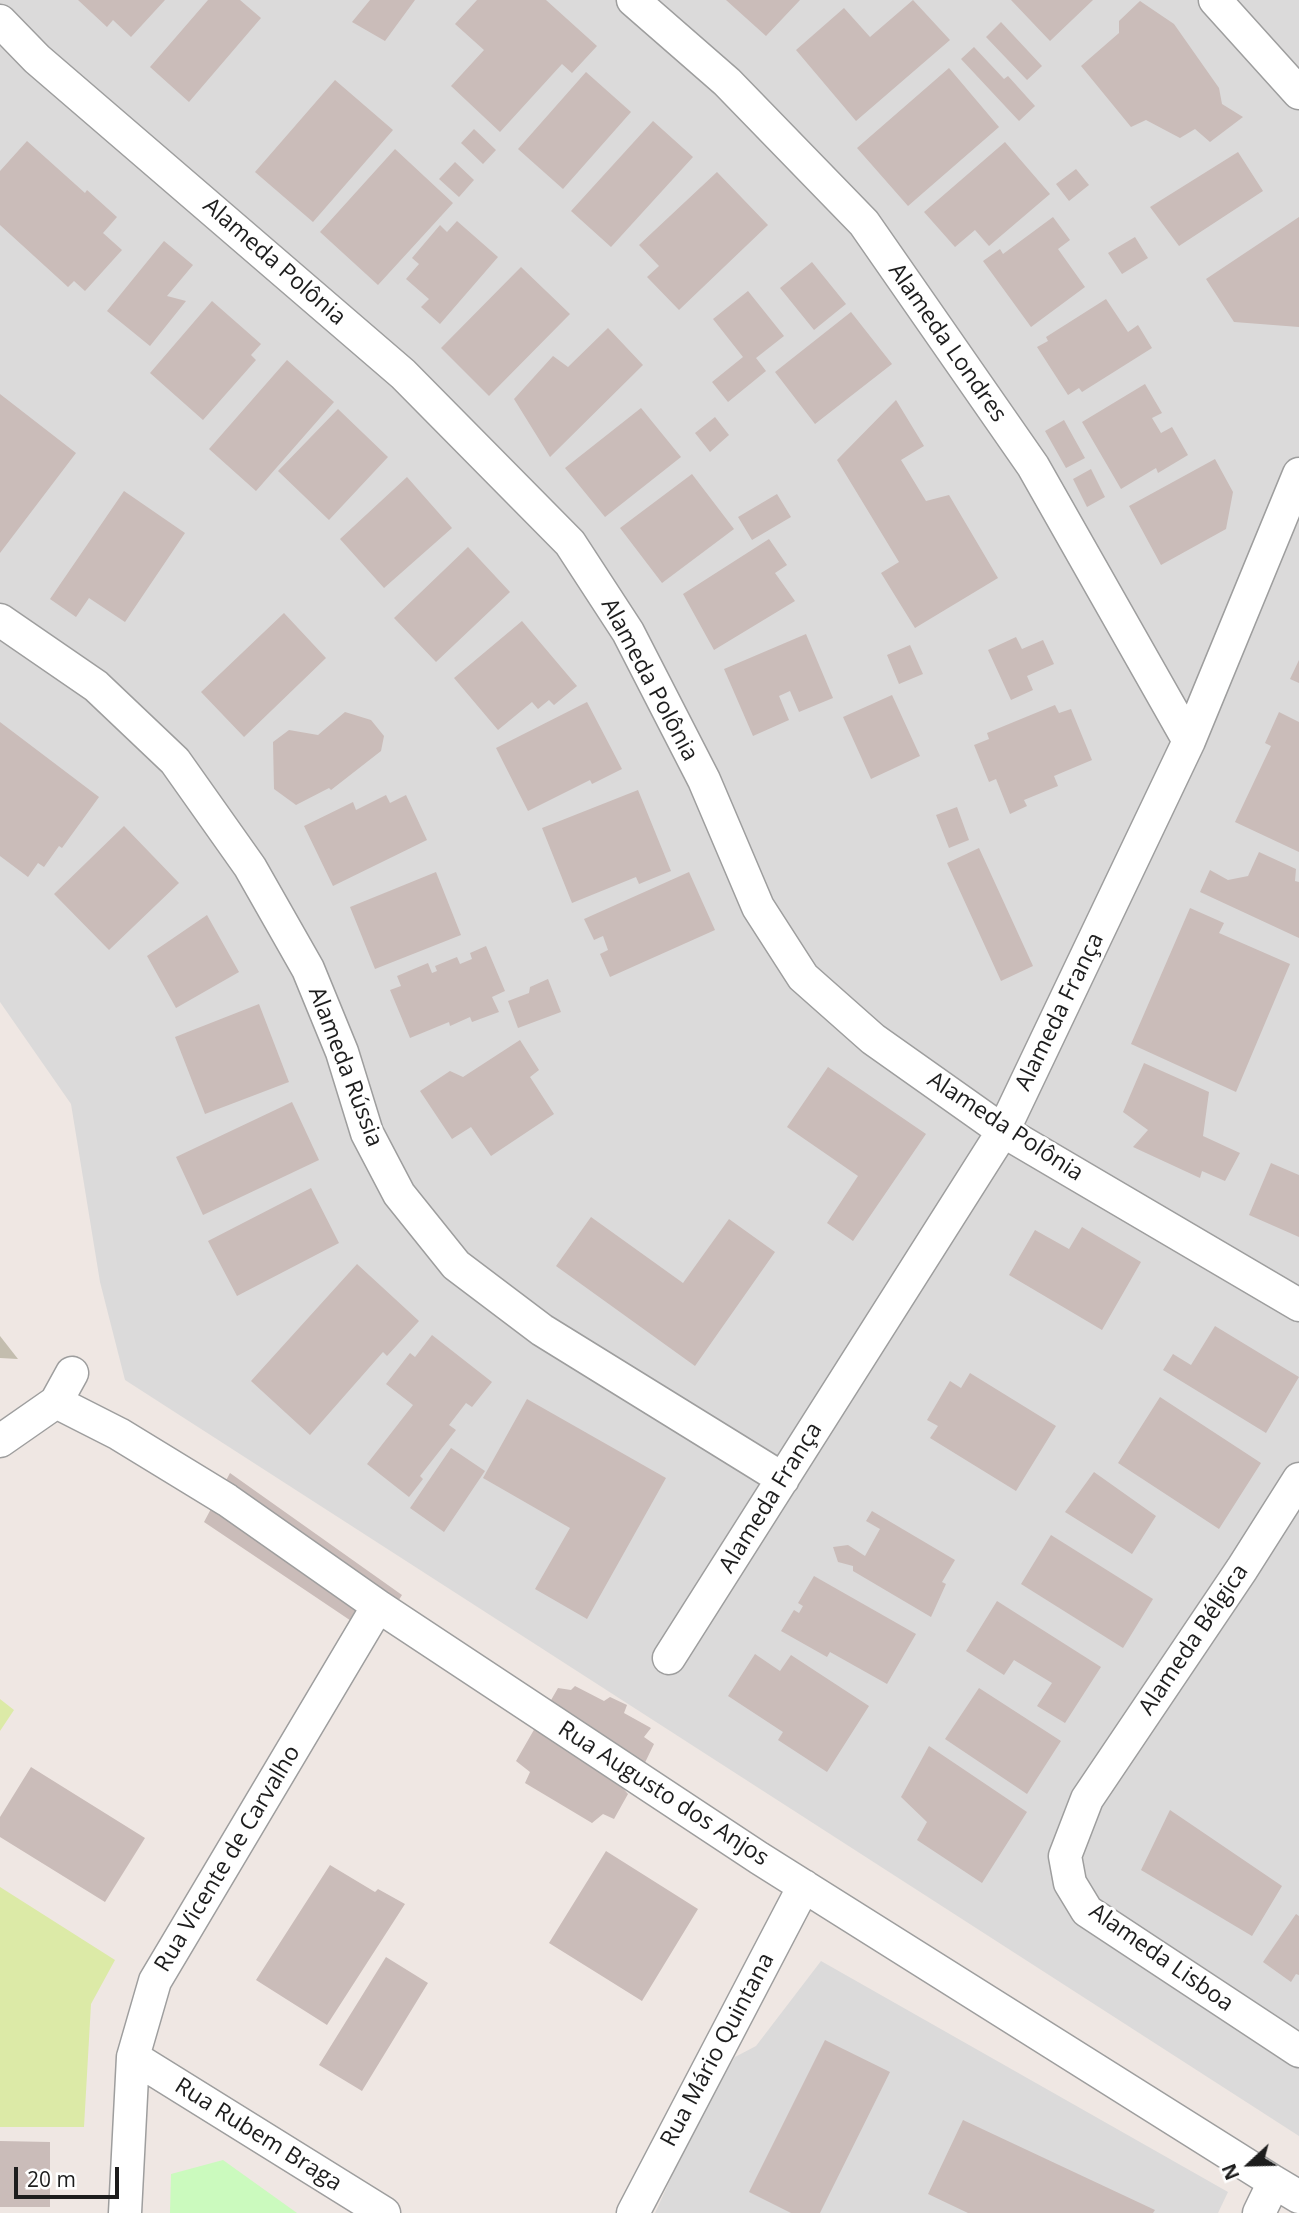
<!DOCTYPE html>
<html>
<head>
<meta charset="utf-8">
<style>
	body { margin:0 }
	#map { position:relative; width:1299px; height:2213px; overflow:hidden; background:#efe7e3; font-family:"Open Sans",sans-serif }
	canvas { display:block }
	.north { position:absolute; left:1215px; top:2129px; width:70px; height:70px; -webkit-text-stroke:5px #fff; paint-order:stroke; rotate:248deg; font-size:19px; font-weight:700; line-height:28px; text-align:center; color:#1d1d1d }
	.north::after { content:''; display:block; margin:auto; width:24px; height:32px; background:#1d1d1d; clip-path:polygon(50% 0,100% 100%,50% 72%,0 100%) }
	.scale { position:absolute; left:14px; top:2167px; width:105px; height:32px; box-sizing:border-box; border:4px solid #1d1d1d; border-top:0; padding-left:9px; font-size:21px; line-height:24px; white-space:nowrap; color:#1d1d1d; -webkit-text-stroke:5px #fff; paint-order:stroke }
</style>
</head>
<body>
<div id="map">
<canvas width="1299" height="2213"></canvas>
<div class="north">N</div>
<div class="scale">20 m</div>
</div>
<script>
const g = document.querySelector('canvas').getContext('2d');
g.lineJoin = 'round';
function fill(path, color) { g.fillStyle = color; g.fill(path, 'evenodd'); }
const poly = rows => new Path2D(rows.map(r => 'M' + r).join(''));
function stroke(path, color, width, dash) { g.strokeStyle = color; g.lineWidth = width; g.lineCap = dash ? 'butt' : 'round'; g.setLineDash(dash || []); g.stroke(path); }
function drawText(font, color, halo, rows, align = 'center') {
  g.font = font + ' "Open Sans",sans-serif'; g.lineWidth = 6; g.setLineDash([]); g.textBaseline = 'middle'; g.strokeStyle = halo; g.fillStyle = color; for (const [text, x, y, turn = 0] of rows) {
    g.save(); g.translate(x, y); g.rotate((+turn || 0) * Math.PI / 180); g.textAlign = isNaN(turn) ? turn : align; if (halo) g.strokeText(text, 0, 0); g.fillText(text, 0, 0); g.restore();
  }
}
fill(poly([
	[0,0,1299,0,1299,2136,125,1380,100,1282,71,1104,0,1002],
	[821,1961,1228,2192,1218,2213,655,2213,702,2110,735,2057,756,2046]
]), '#dbdada');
fill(poly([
	[0,1336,18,1359,0,1358]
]), '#c3bdae');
fill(poly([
	[0,1699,14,1710,0,1731],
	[0,1887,115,1960,91,2004,84,2127,0,2127]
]), '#dceaa7');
fill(poly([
	[223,2160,297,2213,170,2213,171,2174]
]), '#cbfabe');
fill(poly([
	[78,0,165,0,131,37,113,20,107,27],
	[208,0,240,0,261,18,189,102,150,67],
	[370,0,415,0,385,41,352,22],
	[477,0,546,0,597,46,572,73,562,64,500,132,451,86,484,50,455,24],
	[726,0,800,0,766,36],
	[913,0,950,40,856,121,796,50,844,8,870,37],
	[1011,0,1093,0,1050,41],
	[1140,1,1174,24,1219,88,1222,104,1243,117,1210,142,1195,129,1180,138,1146,120,1131,127,1081,66,1119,33,1119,21],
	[1001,22,1042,66,1027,80,986,37],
	[974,47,1004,79,1008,76,1035,106,1019,121,961,59],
	[949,68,999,127,908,206,857,148],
	[586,72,631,112,563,189,518,149],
	[335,80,393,130,313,222,255,172],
	[653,121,693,157,611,247,571,211],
	[474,129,496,150,483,164,461,143],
	[27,141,85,193,87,190,117,217,103,233,122,250,85,291,74,281,68,287,0,225,0,171],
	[1005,142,1050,194,989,246,975,230,955,247,924,212],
	[395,149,453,203,378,285,320,232],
	[1238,152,1263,191,1179,246,1150,207],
	[455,162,474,180,459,197,439,179],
	[1076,169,1089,185,1069,201,1056,184],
	[717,172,768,225,679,310,647,277,659,266,639,245],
	[1053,217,1070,240,1058,249,1085,287,1031,327,983,261,1000,249,1003,254],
	[1299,217,1299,327,1234,322,1206,279],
	[457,221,498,257,440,324,421,307,429,299,406,279,419,264,412,258,440,225,447,232],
	[1135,237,1148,258,1122,274,1108,253],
	[164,241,193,265,167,296,186,301,150,346,107,311],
	[812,262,846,304,814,330,780,288],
	[521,267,570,314,489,396,441,348],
	[748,291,784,336,756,358,766,371,728,402,712,382,743,357,713,319],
	[1106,299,1128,332,1138,325,1152,348,1082,392,1079,388,1068,395,1037,347,1048,341,1046,337],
	[212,301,261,344,251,355,256,360,203,420,150,373],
	[851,312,892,364,815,424,775,372],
	[608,328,643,365,550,457,514,399,553,356,568,367],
	[287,360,334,402,256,491,209,449],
	[1145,384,1162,413,1152,418,1161,433,1172,427,1188,455,1158,473,1156,468,1121,489,1082,422],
	[0,394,76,453,0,553],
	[896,400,924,446,901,460,926,501,949,495,998,578,915,628,881,573,899,562,837,460],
	[641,408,681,457,605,517,565,468],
	[338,409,388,457,329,520,278,471],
	[715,417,729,435,710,452,695,433],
	[1064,420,1085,458,1066,468,1045,431],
	[1215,459,1233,492,1226,529,1161,565,1129,506],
	[1091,469,1105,497,1087,507,1073,479],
	[692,474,734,529,662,583,620,528],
	[407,477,452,528,384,588,340,539],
	[124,491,185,533,125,622,89,598,76,617,50,599],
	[777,494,791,517,752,540,738,517],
	[769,539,787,565,775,573,795,601,714,650,683,594],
	[468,547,510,592,436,662,394,618],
	[284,613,326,658,244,737,201,692],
	[522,621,577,686,554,705,549,700,538,709,532,702,498,730,454,678],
	[806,634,833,698,799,712,790,691,779,696,789,720,753,736,724,669],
	[1016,637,1022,649,1043,640,1054,664,1027,676,1033,690,1011,700,988,650],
	[910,645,923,674,899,684,887,655],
	[1299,660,1299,683,1290,679],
	[892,695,920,756,871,779,843,717],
	[587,702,622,769,592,784,590,780,528,811,496,748],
	[1055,705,1059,713,1071,709,1092,760,1054,776,1058,786,1024,800,1027,806,1010,814,996,779,989,782,974,745,989,739,987,733],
	[345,712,371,720,384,736,381,751,331,790,329,788,296,805,274,789,273,742,289,730,318,735],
	[1279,712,1299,722,1299,852,1235,822,1271,746,1265,743],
	[0,722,99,797,62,848,59,846,44,867,38,863,28,877,0,856],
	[638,790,671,871,639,884,636,877,572,903,542,828],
	[386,795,390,803,406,795,427,840,333,886,304,826,353,802,356,810],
	[957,807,969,840,949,848,936,815],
	[124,826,179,883,109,950,54,894],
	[979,848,1033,966,1001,981,947,863],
	[1259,852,1296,869,1295,881,1299,882,1299,938,1200,892,1210,870,1228,880,1248,876],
	[436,872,461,935,375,969,350,907],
	[689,872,715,930,610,977,600,954,608,950,603,936,594,940,584,919],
	[1190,908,1224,923,1219,933,1290,964,1236,1092,1131,1044],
	[207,915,239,972,176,1008,147,956],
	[486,946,505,991,492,997,499,1012,472,1022,470,1017,450,1026,449,1022,410,1038,390,990,401,986,397,976,428,963,432,973,437,971,435,966,457,957,460,964,472,959,470,953],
	[548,979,561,1012,518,1028,508,1001,529,993,530,987],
	[259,1004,289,1082,205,1114,175,1037],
	[520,1040,539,1070,530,1077,554,1114,491,1156,471,1127,452,1139,420,1091,450,1071,463,1077],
	[1144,1063,1209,1092,1203,1136,1240,1153,1225,1181,1202,1171,1200,1178,1133,1147,1148,1130,1123,1112],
	[828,1067,926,1134,853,1241,827,1223,858,1176,787,1127],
	[292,1102,319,1160,203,1215,176,1157],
	[1271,1163,1299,1175,1299,1237,1249,1215],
	[311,1188,339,1243,237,1296,208,1241],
	[591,1217,683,1283,729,1219,775,1252,695,1366,556,1266],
	[1082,1227,1141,1262,1102,1330,1009,1275,1035,1230,1069,1249],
	[357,1264,419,1321,387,1356,383,1352,310,1435,251,1381],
	[1215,1326,1299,1377,1266,1433,1163,1370,1173,1354,1191,1365],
	[432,1335,492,1382,472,1407,466,1403,449,1425,456,1430,420,1476,423,1479,409,1497,367,1464,413,1405,386,1384,410,1353,415,1357],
	[970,1373,1056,1426,1016,1491,930,1438,938,1426,927,1420,950,1381,961,1388],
	[1160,1397,1261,1463,1219,1529,1118,1463],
	[527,1399,666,1478,587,1619,535,1589,570,1528,483,1478],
	[451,1448,485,1471,444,1532,410,1508],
	[1094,1472,1156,1516,1132,1554,1065,1512],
	[230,1473,402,1595,375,1637,204,1522],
	[872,1511,955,1560,942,1582,946,1584,931,1617,853,1571,853,1566,838,1562,833,1547,848,1545,865,1556,880,1529,866,1521],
	[1051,1535,1153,1599,1123,1648,1021,1584],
	[814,1576,916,1634,887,1684,830,1652,827,1657,781,1631,794,1610,799,1613,803,1606,798,1603],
	[997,1601,1101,1667,1065,1723,1037,1706,1052,1683,1014,1660,1004,1675,966,1651],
	[755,1654,780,1671,791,1655,869,1706,827,1772,778,1740,783,1732,728,1696],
	[575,1686,604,1701,610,1697,627,1705,624,1713,651,1728,644,1737,654,1744,639,1775,621,1786,628,1794,614,1819,603,1814,592,1823,525,1783,530,1772,516,1761,558,1688,571,1690],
	[979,1688,1061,1741,1027,1794,945,1739],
	[929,1746,1027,1812,982,1883,917,1840,927,1822,901,1797],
	[31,1767,145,1838,105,1902,0,1837,0,1817],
	[1170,1810,1282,1886,1252,1936,1141,1870],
	[606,1851,698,1909,642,2001,549,1943],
	[330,1865,375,1892,378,1889,405,1904,327,2025,256,1980],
	[1296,1914,1299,1916,1299,1975,1296,1974,1291,1982,1263,1962],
	[386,1957,428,1983,362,2091,319,2065],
	[825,2040,890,2072,820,2213,791,2213,749,2192],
	[963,2120,1155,2210,1153,2213,968,2213,928,2194],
	[0,2141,50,2142,50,2207,0,2207]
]), '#cabcb9');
const minor = poly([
	[633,0,727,82,864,223,1033,466,1189,741],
	[1215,0,1299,93],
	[0,21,37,59,403,374,570,543,628,632,704,780,758,907,803,977,873,1039,1003,1131,1299,1305],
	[0,620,96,686,175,761,250,867,308,969,342,1052,367,1133,399,1194,456,1265,542,1330,783,1479],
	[56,1402,119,1434,227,1500,378,1606,759,1858,1274,2182],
	[0,1441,56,1402,72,1373],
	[1299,1479,1242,1569,1087,1799,1065,1856,1070,1883,1087,1911,1299,2051],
	[669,1658,1003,1131,1189,741,1299,474],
	[133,2057,384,2213],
	[125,2213,133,2057,155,1981,378,1606],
	[633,2213,804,1886],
	[1259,2213,1274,2182,1299,2197]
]);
stroke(minor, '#9e9e9e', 35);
stroke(minor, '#fff', 32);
drawText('23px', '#1d1d1d', '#fff', [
	["Alameda Polônia",274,262,41],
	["Alameda Londres",947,343,55],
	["Alameda Polônia",649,680,62],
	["Alameda França",1060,1012,-64],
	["Alameda Rússia",345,1067,69],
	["Alameda Polônia",1005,1127,33],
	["Alameda França",771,1498,-58],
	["Alameda Bélgica",1194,1640,-56],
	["Rua Augusto dos Anjos",663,1794,33],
	["Rua Vicente de Carvalho",228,1859,-59],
	["Alameda Lisboa",1161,1958,35],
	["Rua Mário Quintana",718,2050,-62],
	["Rua Rubem Braga",258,2135,32]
]);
</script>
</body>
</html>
